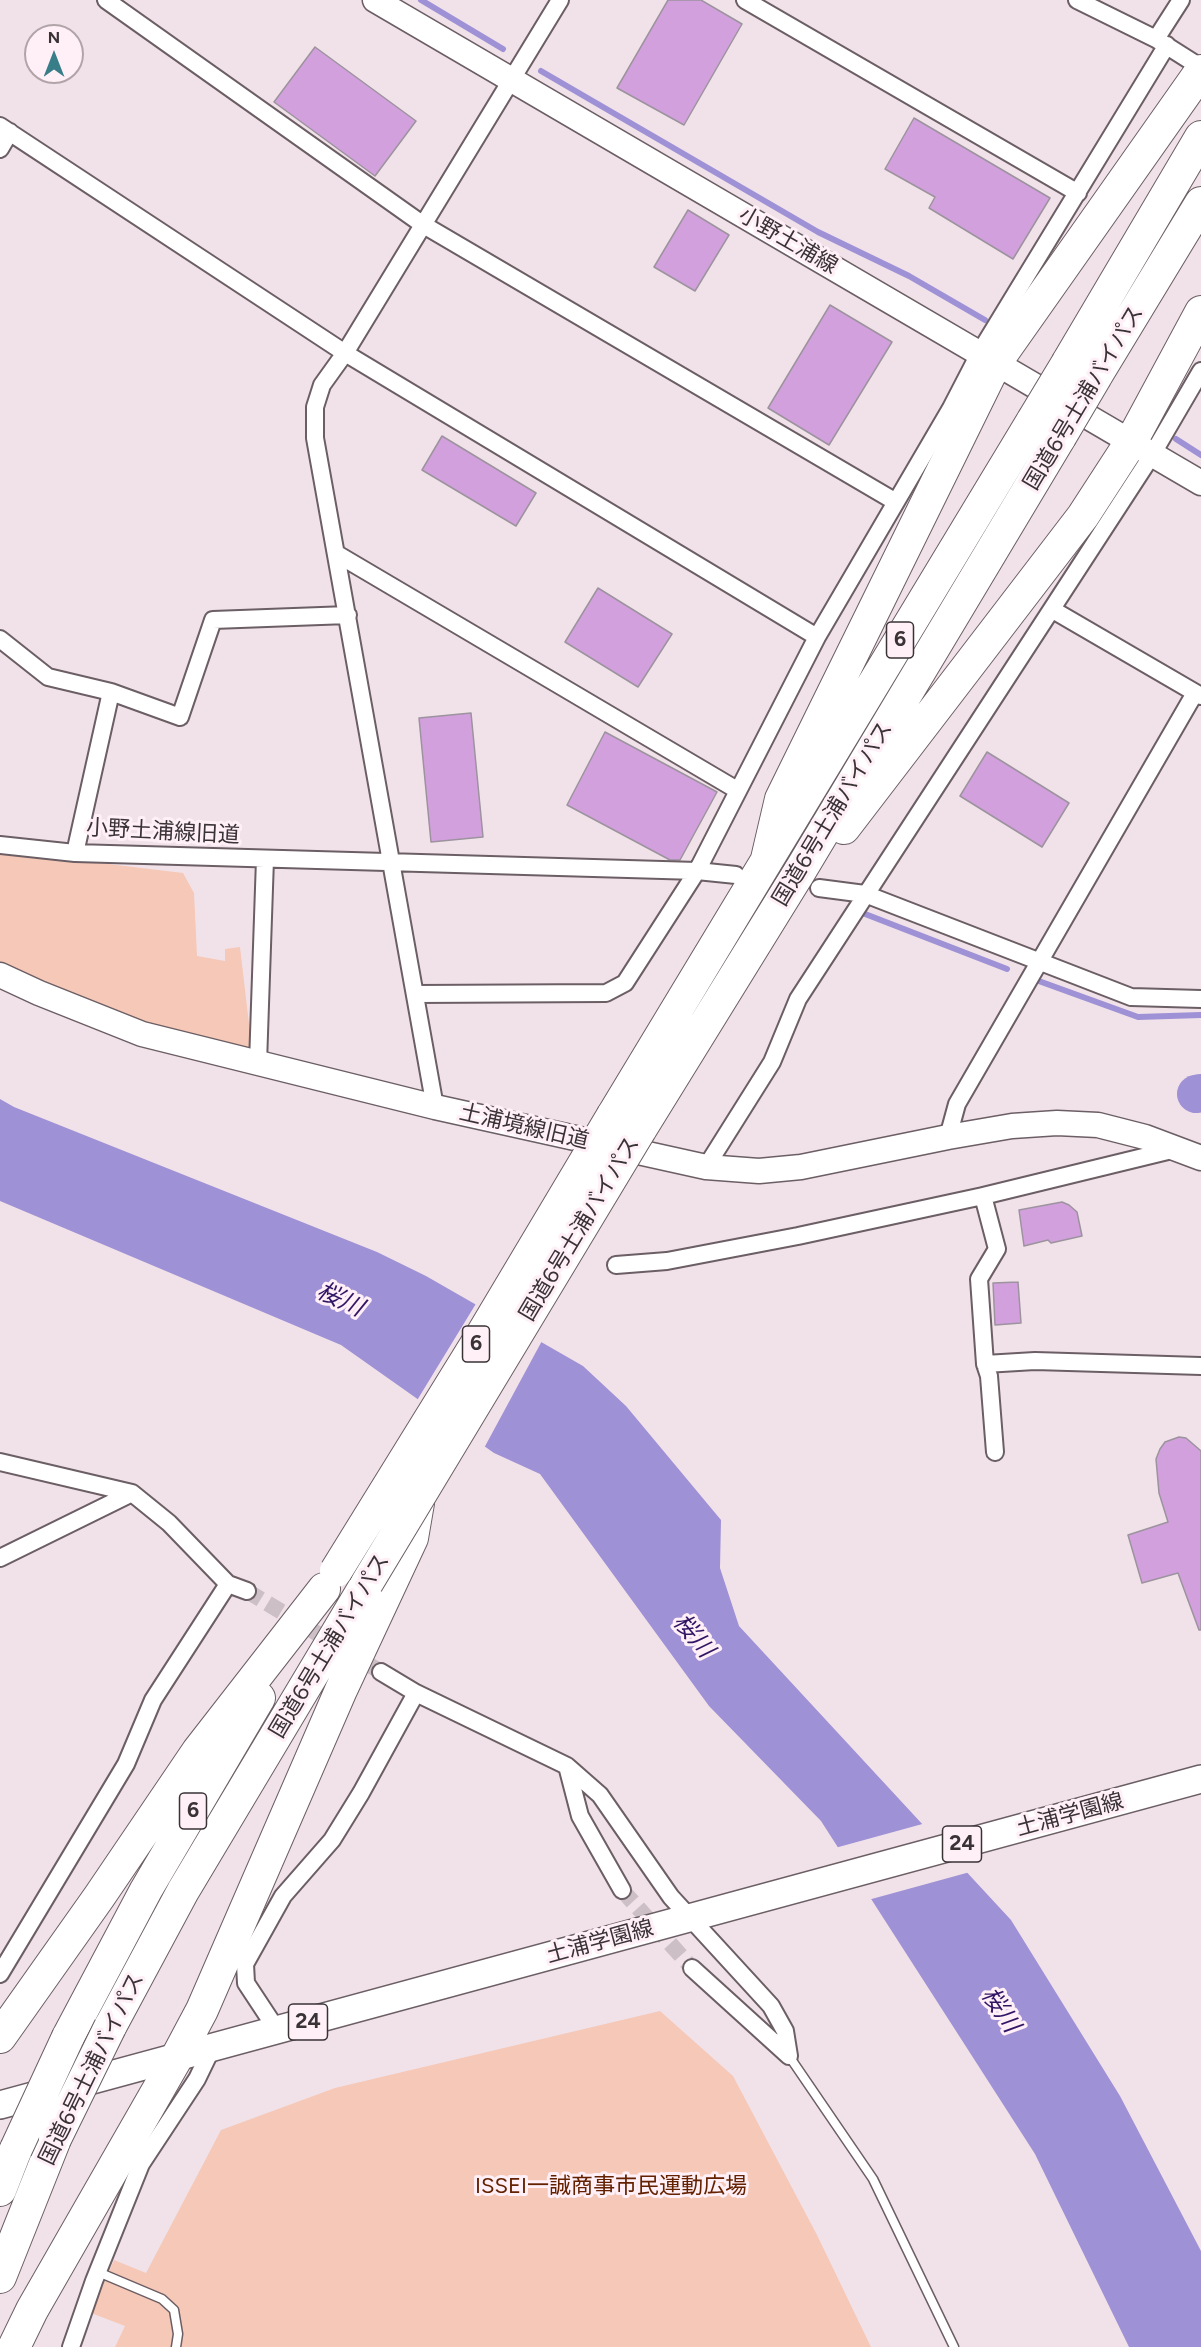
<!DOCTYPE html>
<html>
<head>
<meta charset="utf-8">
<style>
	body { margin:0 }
	#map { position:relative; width:1201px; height:2347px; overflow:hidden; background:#f1e2e9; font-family:Figtree,sans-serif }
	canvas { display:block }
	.north { position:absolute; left:24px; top:24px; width:60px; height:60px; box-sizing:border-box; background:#ffeff6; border:2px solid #b0a4a9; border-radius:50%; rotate:0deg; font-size:16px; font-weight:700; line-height:24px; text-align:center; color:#393336 }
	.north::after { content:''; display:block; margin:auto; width:21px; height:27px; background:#377e89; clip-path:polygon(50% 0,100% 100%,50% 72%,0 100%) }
</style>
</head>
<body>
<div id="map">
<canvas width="1201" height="2347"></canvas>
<div class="north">N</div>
</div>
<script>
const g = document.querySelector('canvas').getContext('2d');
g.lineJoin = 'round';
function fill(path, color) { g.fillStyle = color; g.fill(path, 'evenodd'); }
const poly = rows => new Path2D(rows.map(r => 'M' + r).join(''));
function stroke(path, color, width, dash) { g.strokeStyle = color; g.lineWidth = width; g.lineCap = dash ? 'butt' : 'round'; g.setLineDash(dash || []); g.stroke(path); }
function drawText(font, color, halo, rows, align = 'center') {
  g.font = font + ' Figtree,"Noto Sans JP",sans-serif'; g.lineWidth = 6; g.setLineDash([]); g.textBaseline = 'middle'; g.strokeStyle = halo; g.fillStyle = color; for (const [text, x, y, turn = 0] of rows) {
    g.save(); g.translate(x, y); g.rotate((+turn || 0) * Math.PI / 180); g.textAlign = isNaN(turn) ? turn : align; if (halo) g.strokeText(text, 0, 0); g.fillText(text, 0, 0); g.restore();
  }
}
fill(poly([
	[0,851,183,873,194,893,197,956,225,961,225,949,240,947,253,1058,145,1028,0,965],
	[660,2011,733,2076,817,2235,871,2347,115,2347,125,2326,91,2313,114,2260,146,2273,221,2130,335,2088]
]), '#f5c8b7');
fill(poly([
	[0,1099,14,1107,377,1252,426,1276,583,1366,626,1406,721,1520,720,1568,739,1626,1011,1920,1120,2096,1201,2251,1201,2347,1129,2347,1035,2154,821,1821,709,1706,540,1474,494,1453,341,1345,0,1201]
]), '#9e91d5');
fill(poly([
	[477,1302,543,1339,483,1450,416,1402],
	[926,1823,970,1872,868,1900,835,1848]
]), '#f1e2e9');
stroke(poly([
	[421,0,503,49],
	[541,71,818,232,909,276,985,320],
	[1176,439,1201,455],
	[860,912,1007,969],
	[1036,980,1138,1017,1201,1015]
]), '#9e91d5', 6);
stroke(poly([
	[1196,1094,1201,1093]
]), '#9e91d5', 38);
const building = poly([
	[668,0,701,0,742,24,684,125,617,88,668,0],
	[315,47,416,121,375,176,274,102,315,47],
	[914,118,1050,198,1013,259,929,208,935,197,885,169,914,118],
	[688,210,729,235,695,291,654,267,688,210],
	[830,305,892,342,829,445,768,408,830,305],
	[442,436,536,493,516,526,422,470,442,436],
	[598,588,672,634,638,687,565,642,598,588],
	[471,713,483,837,431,842,419,718,471,713],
	[605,732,717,792,680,860,670,860,567,805,605,732],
	[987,752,1069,803,1042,847,960,796,987,752],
	[1062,1202,1069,1205,1077,1212,1082,1236,1051,1243,1048,1240,1024,1246,1019,1210,1062,1202],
	[1018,1282,1021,1323,995,1325,993,1283,1018,1282],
	[1179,1437,1186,1438,1201,1451,1201,1630,1199,1630,1178,1573,1142,1583,1128,1535,1168,1522,1159,1493,1156,1459,1160,1449,1165,1442,1179,1437]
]);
fill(building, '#d2a1dd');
stroke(building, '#9c939e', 1.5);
stroke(poly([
	[247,1591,381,1672],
	[622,1890,692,1968]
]), '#ccbfc5', 16, [16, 8]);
const lane = poly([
	[789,2056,873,2179,954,2347],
	[98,2272,162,2299,174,2310,178,2334,176,2347]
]);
const street = poly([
	[106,0,422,224,896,502],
	[745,0,1078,193],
	[1077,0,1156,39,1197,65],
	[1156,39,1181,0],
	[0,126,345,353,817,637],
	[0,149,10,132],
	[337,554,737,790],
	[1053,610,1201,696],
	[0,639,48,677,111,692,75,853,697,871,736,875],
	[111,692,180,717,213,620,348,615],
	[0,845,75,853],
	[819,888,865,894,1131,997,1201,999],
	[416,994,606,993,625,983,697,871,817,637,951,408,980,352,1167,45],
	[258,1063,265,859],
	[435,1107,315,438,315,407,322,385,345,353,560,0],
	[948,1137,957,1104,1195,693],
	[706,1167,772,1062,798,999,1152,455,1201,371],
	[983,1196,997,1249,979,1279,985,1364,989,1376,995,1452],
	[616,1265,667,1261,798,1236,983,1196,1176,1149],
	[985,1364,1035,1361,1201,1366],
	[0,1462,132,1493,169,1523,228,1584,247,1591],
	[0,1558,132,1493],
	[381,1672,416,1693,567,1766,600,1795,671,1897,771,2006,785,2031,789,2056],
	[567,1766,580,1816,622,1890],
	[692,1968,789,2056],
	[0,1974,126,1764,153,1700,228,1584],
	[277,2030,246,1983,245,1964,283,1896,332,1840,361,1793,416,1693],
	[71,2347,94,2281,141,2164,197,2079,212,2048]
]);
const secondary = poly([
	[375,0,1201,483],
	[0,975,39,993,142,1034,435,1107,706,1167,759,1171,801,1167,948,1137,1012,1126,1057,1123,1098,1125,1145,1137,1201,1158]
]);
const primary = poly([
	[0,2105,1201,1779]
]);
const highway = poly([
	[1068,362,1201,137],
	[1096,376,1201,203],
	[844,828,1083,516,1131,442,1201,312],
	[767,859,781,799,996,362,1201,71],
	[613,1115,1033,420],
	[640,1130,800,871,1060,437],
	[110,2027,183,1891,367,1583],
	[0,2037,99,1897,198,1751,324,1589],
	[68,2037,146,1890,259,1698],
	[0,2190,16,2149],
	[0,2277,55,2139],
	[14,2347,32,2310,177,2057,202,2010,341,1690,412,1538,418,1503]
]);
stroke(lane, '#6b5e64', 11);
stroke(street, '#6b5e64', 20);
stroke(secondary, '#6b5e64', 27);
stroke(primary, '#6b5e64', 30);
stroke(highway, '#6b5e64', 34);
stroke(lane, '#fff', 8);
stroke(street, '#fff', 16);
stroke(secondary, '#fff', 24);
stroke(primary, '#fff', 27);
stroke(highway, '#fff', 32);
const highwayBridge = poly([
	[1033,420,1068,362],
	[1060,437,1096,376],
	[336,1571,477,1343,613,1115],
	[367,1583,640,1130],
	[55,2139,110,2027],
	[16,2149,68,2037]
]);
stroke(highwayBridge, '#6b5e64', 34, []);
stroke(highwayBridge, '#fff', 32);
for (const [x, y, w] of [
	[900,640,27],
	[476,1344,27],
	[193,1811,27],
	[962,1844,39],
	[308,2022,39]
]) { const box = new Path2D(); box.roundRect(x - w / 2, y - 18, w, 36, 4.5); g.fillStyle = '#ffeff6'; g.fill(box); stroke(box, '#393336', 1.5); }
drawText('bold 21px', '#393336', null, [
	["6",900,640],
	["6",476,1344],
	["6",193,1811],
	["24",962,1844],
	["24",308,2022]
]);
drawText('22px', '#393336', '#ffeff6', [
	["小野土浦線",788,241,30],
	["国道6号土浦バイパス",1084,398,-59],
	["国道6号土浦バイパス",833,814,-59],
	["小野土浦線旧道",163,832,3],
	["土浦境線旧道",524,1127,13],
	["国道6号土浦バイパス",580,1229,-59],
	["国道6号土浦バイパス",330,1646,-59],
	["土浦学園線",1070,1815,-15],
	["土浦学園線",600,1942,-15],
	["国道6号土浦バイパス",92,2069,-64]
]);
drawText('22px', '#632100', '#ffeff6', [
	["ISSEI一誠商事市民運動広場",611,2187]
]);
drawText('italic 24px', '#301565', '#ffeff6', [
	["桜川",340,1300,25],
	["桜川",693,1636,50],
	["桜川",1000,2010,56]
]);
</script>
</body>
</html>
